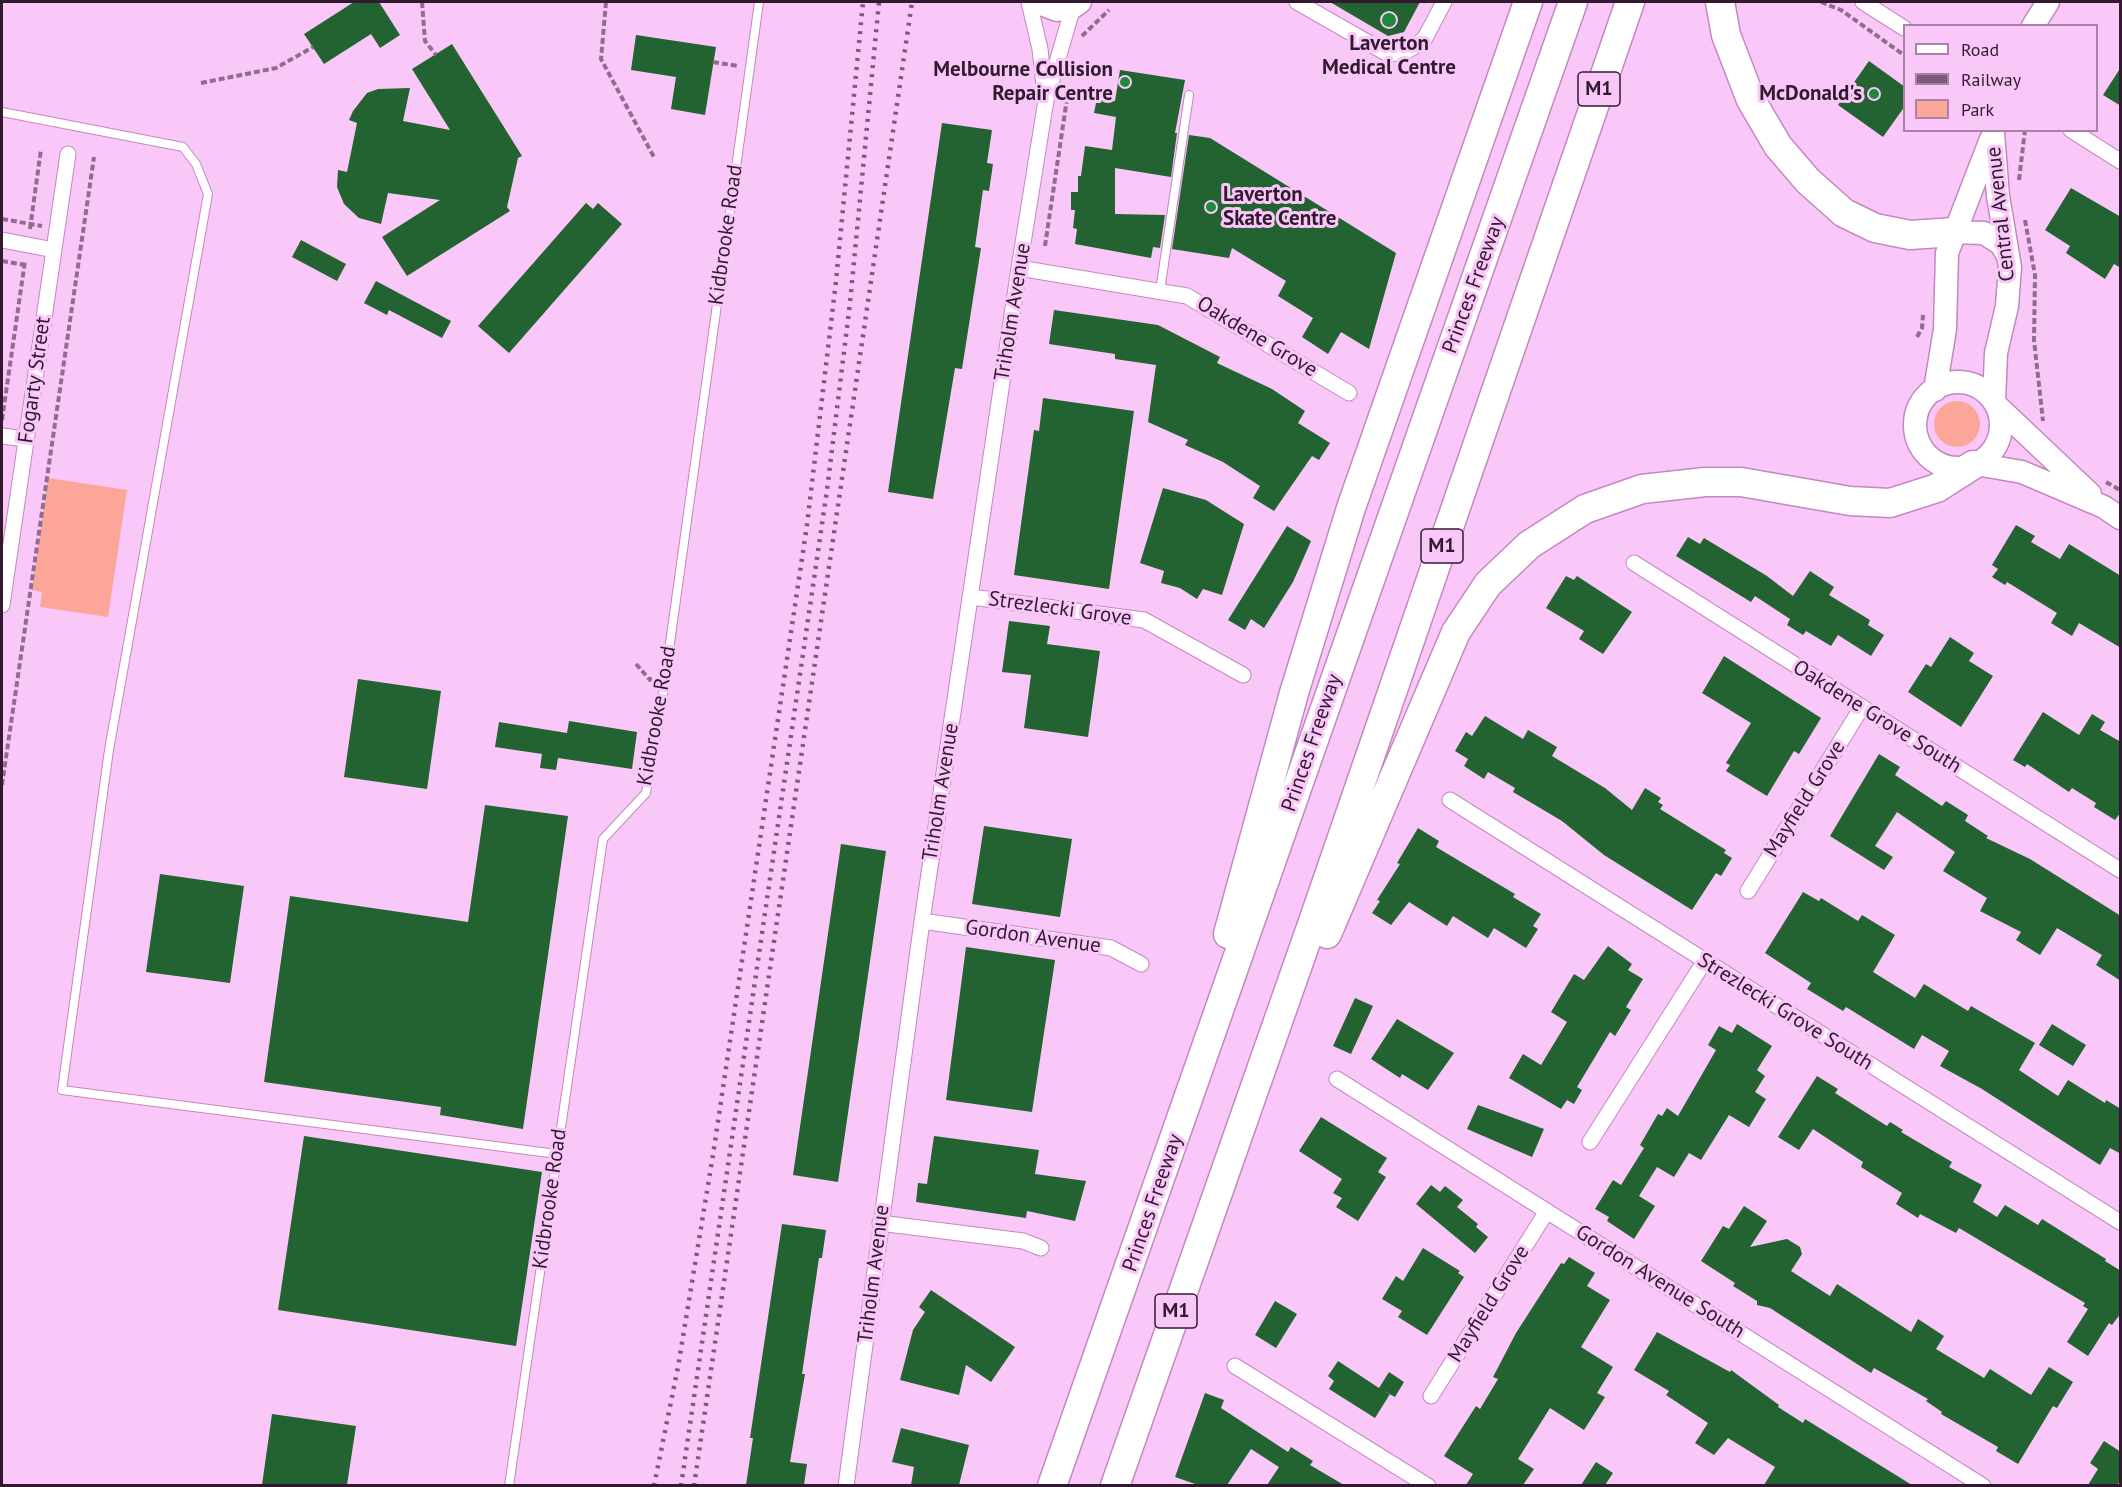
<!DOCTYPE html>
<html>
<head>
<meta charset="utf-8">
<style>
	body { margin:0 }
	#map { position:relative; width:2122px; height:1487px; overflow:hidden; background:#fac8f8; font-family:"PT Sans",sans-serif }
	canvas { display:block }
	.frame { position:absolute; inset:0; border:3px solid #311a30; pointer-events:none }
	.legend { position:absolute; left:1903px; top:24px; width:195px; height:108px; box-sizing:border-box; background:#fac8f8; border:2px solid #aa82a8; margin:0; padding:8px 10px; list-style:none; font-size:18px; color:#311a30 }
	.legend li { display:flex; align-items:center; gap:12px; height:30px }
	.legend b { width:30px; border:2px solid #aa82a8 }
</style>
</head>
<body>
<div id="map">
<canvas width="2122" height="1487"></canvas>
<div class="frame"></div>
<ul class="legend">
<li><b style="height:8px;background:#fff"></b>Road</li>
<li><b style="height:8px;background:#7b5a7a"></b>Railway</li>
<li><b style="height:16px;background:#fca69a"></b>Park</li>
</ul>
</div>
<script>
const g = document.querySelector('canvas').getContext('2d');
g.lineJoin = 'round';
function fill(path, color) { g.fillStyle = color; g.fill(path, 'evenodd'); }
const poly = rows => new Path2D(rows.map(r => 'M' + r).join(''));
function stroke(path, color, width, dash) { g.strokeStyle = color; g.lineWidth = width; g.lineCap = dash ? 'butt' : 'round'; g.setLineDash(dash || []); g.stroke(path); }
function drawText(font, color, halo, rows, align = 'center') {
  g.font = font + ' "PT Sans",sans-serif'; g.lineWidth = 6; g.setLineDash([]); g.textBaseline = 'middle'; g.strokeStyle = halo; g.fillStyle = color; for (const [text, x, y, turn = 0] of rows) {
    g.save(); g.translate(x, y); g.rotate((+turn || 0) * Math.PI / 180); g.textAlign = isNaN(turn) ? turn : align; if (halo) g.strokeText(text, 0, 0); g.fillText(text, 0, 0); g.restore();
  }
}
fill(poly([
	'1934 424a23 23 0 1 1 46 0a23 23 0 1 1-46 0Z',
	[48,478,127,490,108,617,40,607,42,592,32,590]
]), '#fca69a');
fill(poly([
	[354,2,379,2,400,35,380,48,371,34,324,64,304,34],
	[1330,2,1420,2,1404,32,1388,36],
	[636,35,716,47,705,115,671,109,676,77,631,70],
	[452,44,522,156,518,158,507,207,510,211,407,276,382,237,440,200,388,193,381,224,359,218,344,204,337,187,338,170,347,172,357,123,349,120,353,111,367,93,378,89,410,88,403,121,450,130,412,69],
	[1869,61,1905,87,1905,106,1883,137,1838,105],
	[2121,67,2121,106,2103,95],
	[1120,70,1185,80,1175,133,1177,133,1171,177,1115,168,1115,214,1165,215,1160,248,1153,247,1151,258,1075,244,1077,229,1073,228,1075,210,1071,210,1071,192,1078,192,1078,176,1081,176,1085,146,1112,150,1116,117,1094,113,1096,103,1101,99,1115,101],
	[942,123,992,130,987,163,993,164,989,191,983,190,975,247,981,248,962,369,955,368,933,499,888,492],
	[1189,135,1210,138,1396,253,1369,349,1341,332,1328,354,1302,337,1313,318,1278,296,1286,281,1232,248,1229,258,1172,249],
	[2071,188,2121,217,2121,268,2114,264,2105,279,2066,253,2070,246,2045,230],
	[586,203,593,209,598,203,622,224,509,353,478,326],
	[301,240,346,264,337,281,292,257],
	[376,281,451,321,442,338,389,310,387,315,364,303],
	[1054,310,1158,325,1220,357,1217,363,1272,389,1305,411,1298,423,1330,443,1319,460,1312,456,1274,511,1253,498,1260,486,1223,462,1185,445,1188,440,1148,422,1156,365,1115,359,1115,354,1049,344],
	[1043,398,1134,411,1109,589,1014,575,1034,430,1039,431],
	[1163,488,1206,500,1244,524,1222,595,1203,589,1197,599,1180,588,1161,583,1164,571,1140,563],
	[2016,525,2035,536,2031,542,2060,559,2069,544,2121,576,2121,648,2079,623,2072,636,2051,623,2057,613,2007,582,2005,585,1992,577,1998,569,1992,565],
	[1287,526,1311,541,1293,582,1264,628,1251,619,1245,630,1228,620],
	[1688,537,1700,544,1704,538,1767,576,1793,596,1810,571,1834,587,1829,595,1870,620,1868,625,1884,635,1871,656,1838,635,1831,646,1806,631,1803,635,1787,625,1790,619,1755,596,1751,602,1676,556],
	[1566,576,1574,580,1577,576,1632,612,1603,654,1579,639,1584,631,1546,608],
	[1009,621,1050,626,1047,644,1100,651,1088,737,1024,728,1031,675,1002,672],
	[1950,637,1974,653,1969,661,1993,676,1961,727,1908,692,1926,664,1931,667],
	[1724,656,1821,718,1799,754,1794,751,1767,796,1726,771,1730,765,1726,763,1751,723,1702,693],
	[358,679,441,691,427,789,344,777],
	[2043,712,2079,735,2092,714,2105,722,2100,730,2121,742,2121,812,2115,820,2094,807,2096,803,2072,788,2069,792,2027,764,2025,767,2013,760],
	[1485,716,1523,739,1528,730,1557,747,1552,756,1605,788,1632,810,1645,788,1661,798,1658,802,1663,805,1660,809,1726,850,1724,853,1732,858,1721,876,1716,873,1692,910,1604,855,1562,821,1513,792,1515,788,1488,772,1484,779,1464,766,1468,759,1455,751,1466,732,1472,736],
	[569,721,637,732,632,769,558,758,556,770,540,768,542,754,495,747,499,722,567,733],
	[1879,754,1900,767,1895,775,1942,806,1946,801,1968,815,1965,821,1988,836,1986,838,2030,859,2121,916,2121,981,2096,965,2102,955,2057,928,2040,955,2016,940,2021,932,1980,911,1987,898,1943,871,1955,852,1897,812,1875,846,1893,857,1884,870,1830,836],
	[485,805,568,816,523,1129,440,1115,441,1107,264,1082,290,896,468,922],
	[984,826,1072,839,1060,917,972,904],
	[1418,828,1439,841,1436,847,1515,894,1513,897,1541,914,1533,926,1538,929,1526,948,1494,928,1488,938,1453,916,1447,926,1409,902,1391,925,1372,913,1380,901,1377,900,1400,864,1397,863],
	[841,844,886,851,838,1182,793,1175],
	[160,874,244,886,230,983,146,972],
	[1803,892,1819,901,1821,898,1858,921,1862,915,1895,935,1873,972,1915,998,1924,984,1968,1011,1971,1006,2035,1043,2019,1070,2058,1096,2068,1080,2105,1103,2106,1100,2121,1109,2121,1154,2110,1148,2100,1165,1982,1089,1940,1066,1949,1051,1922,1035,1914,1049,1846,1007,1843,1011,1807,989,1811,983,1765,953],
	[1608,946,1632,964,1628,970,1643,979,1626,1007,1631,1010,1615,1036,1610,1032,1577,1087,1582,1090,1574,1104,1567,1100,1561,1109,1509,1078,1523,1054,1541,1065,1567,1022,1551,1012,1574,974,1584,980],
	[966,947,1055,960,1032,1112,946,1100],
	[1355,998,1373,1006,1351,1054,1333,1046],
	[1397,1019,1454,1053,1428,1090,1402,1074,1400,1078,1371,1059],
	[1737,1024,1772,1046,1757,1070,1765,1076,1755,1092,1766,1099,1749,1127,1729,1115,1701,1160,1689,1153,1674,1177,1657,1167,1639,1196,1655,1206,1634,1239,1607,1221,1609,1217,1595,1209,1613,1180,1621,1185,1644,1148,1640,1145,1658,1114,1662,1116,1667,1108,1678,1116,1716,1050,1708,1045,1719,1026,1732,1033],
	[2052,1024,2086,1045,2073,1066,2039,1045],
	[1817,1076,1838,1089,1835,1093,1887,1126,1890,1122,1903,1130,1901,1132,1952,1162,1949,1167,1982,1185,1973,1202,1997,1217,2005,1205,2038,1225,2042,1219,2106,1259,2105,1261,2121,1271,2121,1313,2112,1325,2109,1323,2088,1356,2067,1342,2088,1309,2083,1306,2085,1303,1959,1228,1956,1233,1920,1214,1918,1218,1896,1204,1902,1193,1861,1167,1863,1162,1813,1129,1799,1150,1778,1137],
	[1478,1105,1544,1129,1532,1157,1467,1129],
	[1321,1117,1387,1158,1378,1172,1386,1177,1358,1221,1336,1207,1342,1198,1333,1193,1342,1179,1299,1151],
	[304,1136,542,1172,516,1346,278,1310],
	[934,1136,1039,1150,1035,1174,1086,1181,1075,1221,1027,1211,1026,1218,916,1202,918,1183,927,1184],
	[1431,1185,1440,1192,1445,1186,1463,1200,1457,1207,1478,1224,1476,1227,1488,1237,1475,1253,1416,1204],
	[1744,1206,1767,1221,1750,1247,1787,1239,1800,1247,1802,1254,1791,1271,1830,1296,1837,1284,1911,1332,1918,1319,1944,1336,1936,1349,1984,1378,1990,1369,2031,1395,2049,1367,2073,1382,2057,1408,2053,1406,2018,1464,1996,1451,1998,1447,1941,1414,1942,1412,1926,1401,1928,1399,1874,1368,1871,1373,1770,1308,1757,1305,1757,1301,1733,1286,1735,1283,1701,1261,1723,1226,1729,1229],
	[782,1224,826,1230,822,1258,819,1258,802,1374,805,1374,790,1462,807,1464,804,1485,746,1485,753,1438,750,1438],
	[1423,1248,1460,1271,1458,1273,1464,1277,1427,1335,1398,1317,1402,1311,1382,1299,1396,1276,1403,1281],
	[1569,1257,1595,1273,1587,1286,1610,1300,1581,1347,1613,1367,1597,1393,1605,1397,1584,1430,1550,1408,1518,1459,1534,1469,1523,1485,1466,1485,1473,1474,1444,1456,1476,1406,1480,1409,1498,1379,1493,1377,1516,1333,1561,1263,1564,1264],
	[931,1290,1015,1347,991,1382,966,1365,959,1395,900,1380,913,1330,925,1312,919,1307],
	[1275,1301,1297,1314,1276,1348,1255,1335],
	[1657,1332,1730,1372,1731,1370,1779,1405,1778,1407,1803,1423,1805,1419,1912,1485,1764,1485,1775,1467,1728,1438,1714,1455,1695,1443,1708,1423,1666,1395,1669,1391,1634,1370],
	[1338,1361,1379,1388,1389,1372,1404,1382,1395,1397,1382,1390,1390,1394,1375,1418,1329,1389,1334,1381,1328,1376],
	[1205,1393,1224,1400,1221,1408,1288,1452,1291,1447,1313,1461,1310,1465,1344,1485,1267,1485,1279,1467,1251,1449,1227,1485,1198,1485,1175,1477],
	[272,1414,356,1426,347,1485,262,1485],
	[901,1428,969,1445,959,1485,911,1485,914,1467,892,1462],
	[2104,1441,2121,1452,2121,1480,2117,1485,2088,1485,2098,1469,2090,1463],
	[1596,1462,1613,1473,1605,1485,1581,1485]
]), '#226331');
const lane = poly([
	[2,112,183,147,196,164,208,194,109,750,62,1090,557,1154],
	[1160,291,1189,95],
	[509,1486,603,839,646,793,660,715,759,2]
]);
const street = poly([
	[1029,2,1040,49,1045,95],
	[1297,2,1388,54,1405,52,1417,45,1425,38,1444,2],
	[1863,2,1904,28],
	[2071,130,2120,161],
	[2,240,54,250],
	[1019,268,1187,296,1349,393],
	[2,436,26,439],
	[1634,563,2120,870],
	[971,597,1144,620,1243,675],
	[2,605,68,154],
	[1450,800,2120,1222],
	[1748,891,1862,707],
	[922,921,1111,948,1141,964],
	[1337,1079,1983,1486],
	[1590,1142,1704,962],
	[880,1223,1023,1241,1041,1248],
	[1235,1366,1428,1486],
	[1431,1396,1547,1211],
	[846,1486,922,921,1019,268,1046,100,1073,7]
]);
const secondary = poly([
	[1036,2,1057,10,1073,7,1080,2],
	[2033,26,2048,2],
	[1993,133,1998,196,2010,267,2007,306,1996,353,1994,402],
	[1954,232,1984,233,2001,244,2008,256],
	'1915 425a43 43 0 1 1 86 0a43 43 0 1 1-86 0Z',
	[1935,390,1945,329,1947,253,1991,139],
	[1997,406,2090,494],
	[1976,464,2022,472,2104,507,2120,518]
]);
const highway = poly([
	[1720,2,1726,35,1751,100,1778,146,1808,181,1844,213,1875,228,1910,235,1954,232],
	[1228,934,1294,693,1351,508,1528,2],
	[1327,934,1456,632,1488,584,1529,545,1585,509,1642,489,1705,482,1741,482,1850,501,1890,503,1937,488,1973,465],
	[1052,1486,1573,2],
	[1115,1486,1315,916,1630,2]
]);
stroke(lane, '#c388c0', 10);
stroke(street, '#c388c0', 17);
stroke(secondary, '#c388c0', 25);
stroke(highway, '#c388c0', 31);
stroke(poly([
	[422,2,425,41,436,55],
	[606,2,601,59,655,159],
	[1821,2,1841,10,1904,55],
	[1082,36,1109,10],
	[713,62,738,66],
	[201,83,276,68,313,47],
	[2019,180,2025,130],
	[2,219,42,226],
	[2025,220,2035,275,2034,340,2043,421],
	[30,229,41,149],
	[1045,246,1068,92],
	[2,261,25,265],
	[1917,337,1922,328,1923,315],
	[2,420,25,261],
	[2106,482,2120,490],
	[636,664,650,680,650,676],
	[2,785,94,157]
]), '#906c8e', 4, [6, 3]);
stroke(lane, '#fff', 8);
stroke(street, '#fff', 15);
stroke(secondary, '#fff', 22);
stroke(highway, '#fff', 28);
stroke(poly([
	[654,1486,678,1367,713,1155,807,525,836,281,863,2],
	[681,1486,827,490,850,303,879,2],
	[694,1486,912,2]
]), '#7b5a7a', 4.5, [3, 6]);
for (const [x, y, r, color] of [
	[1389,20,8,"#20883d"],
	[1125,82,6,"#20883d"],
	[1874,94,6,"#20883d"],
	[1211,207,6,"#20883d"]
]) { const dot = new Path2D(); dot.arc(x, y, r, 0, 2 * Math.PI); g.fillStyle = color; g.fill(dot); stroke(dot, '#fac8f8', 2); }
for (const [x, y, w] of [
	[1599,89,42],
	[1442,546,42],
	[1176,1311,42]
]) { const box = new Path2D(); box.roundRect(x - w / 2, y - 17, w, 34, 4.5); g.fillStyle = '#fac8f8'; g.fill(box); stroke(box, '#311a30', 1.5); }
drawText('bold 20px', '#311a30', null, [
	["M1",1599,89],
	["M1",1442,546],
	["M1",1176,1311]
]);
drawText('bold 21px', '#311a30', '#fac8f8', [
	["Laverton",1389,44,"center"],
	["Medical Centre",1389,68,"center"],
	["Melbourne Collision",1113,70],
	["Repair Centre",1113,94],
	["McDonald's",1862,94],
	["Laverton",1223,195,"left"],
	["Skate Centre",1223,219,"left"]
], 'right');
drawText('21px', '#311a30', '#fac8f8', [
	["Central Avenue",2001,214,-96],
	["Kidbrooke Road",726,235,-82],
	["Princes Freeway",1474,285,-70],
	["Triholm Avenue",1013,312,-81],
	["Oakdene Grove",1257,337,31],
	["Fogarty Street",35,380,-82],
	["Strezlecki Grove",1060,609,8],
	["Kidbrooke Road",657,716,-80],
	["Oakdene Grove South",1877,717,32],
	["Princes Freeway",1312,743,-71],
	["Triholm Avenue",941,792,-81],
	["Mayfield Grove",1805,799,-58],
	["Gordon Avenue",1033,937,8],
	["Strezlecki Grove South",1785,1012,32],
	["Kidbrooke Road",550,1199,-82],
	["Princes Freeway",1153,1203,-71],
	["Triholm Avenue",874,1274,-83],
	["Gordon Avenue South",1660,1282,32],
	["Mayfield Grove",1489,1304,-58]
]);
</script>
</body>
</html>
